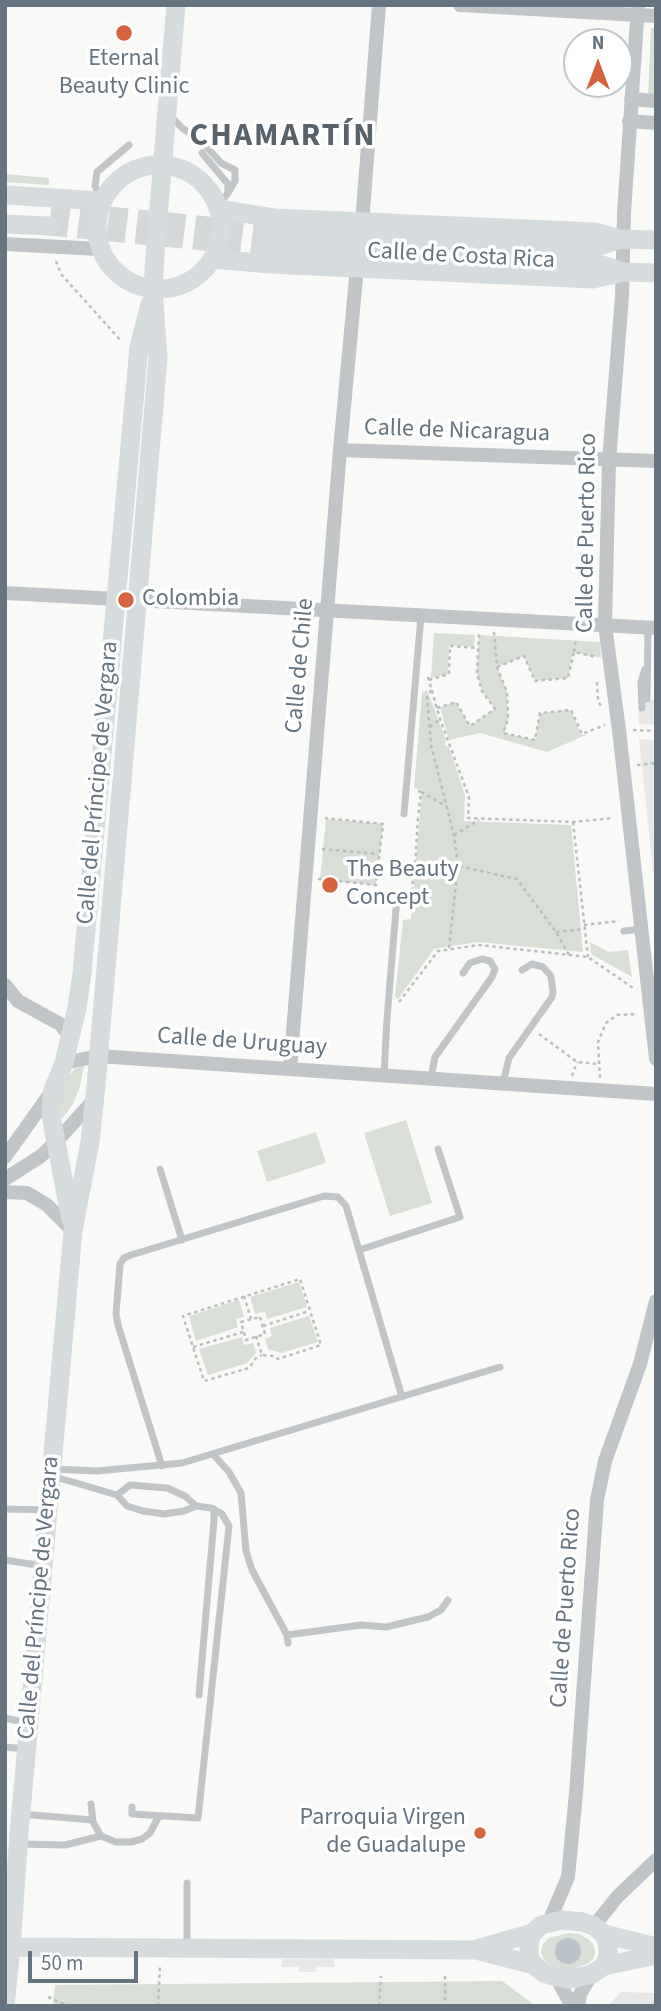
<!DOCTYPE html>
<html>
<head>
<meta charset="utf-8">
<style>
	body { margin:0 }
	#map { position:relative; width:661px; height:2011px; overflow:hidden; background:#f9f9f7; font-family:"Source Sans 3",sans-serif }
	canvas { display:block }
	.frame { position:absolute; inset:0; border:7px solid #66747f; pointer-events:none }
	.north { position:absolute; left:563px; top:28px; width:70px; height:70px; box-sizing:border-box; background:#fff; border:2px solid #c2c7cc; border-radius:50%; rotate:0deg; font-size:19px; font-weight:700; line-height:28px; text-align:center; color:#66747f }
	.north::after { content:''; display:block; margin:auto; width:24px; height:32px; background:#d3643d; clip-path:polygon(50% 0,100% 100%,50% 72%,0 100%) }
	.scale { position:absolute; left:28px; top:1951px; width:110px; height:32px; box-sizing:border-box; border:4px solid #66747f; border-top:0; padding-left:9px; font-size:21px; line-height:24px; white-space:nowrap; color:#66747f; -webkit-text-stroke:5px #fff; paint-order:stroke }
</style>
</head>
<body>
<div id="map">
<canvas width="661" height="2011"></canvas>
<div class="frame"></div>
<div class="north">N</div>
<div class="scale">50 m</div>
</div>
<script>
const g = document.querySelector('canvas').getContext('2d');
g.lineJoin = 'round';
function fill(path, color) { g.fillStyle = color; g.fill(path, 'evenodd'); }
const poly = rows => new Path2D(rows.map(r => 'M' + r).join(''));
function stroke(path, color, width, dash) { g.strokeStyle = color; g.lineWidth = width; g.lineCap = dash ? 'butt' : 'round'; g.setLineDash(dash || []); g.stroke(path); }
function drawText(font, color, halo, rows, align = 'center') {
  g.font = font + ' "Source Sans 3",sans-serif'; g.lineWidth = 7; g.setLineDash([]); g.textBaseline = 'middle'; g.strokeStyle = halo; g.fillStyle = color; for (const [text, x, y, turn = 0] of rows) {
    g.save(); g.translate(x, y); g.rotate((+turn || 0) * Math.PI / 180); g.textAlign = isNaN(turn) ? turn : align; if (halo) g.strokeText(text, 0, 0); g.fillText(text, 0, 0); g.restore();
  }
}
fill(poly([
	[644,699,656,700,656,725,639,724,638,708,644,708],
	[639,739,656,740,656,871,653,872],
	[282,1959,334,1959,334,1967,317,1967,316,1972,299,1972,299,1967,282,1967],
	[621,1992,656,1993,656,2006,608,2006]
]), '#e7e8e7');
fill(poly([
	[651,28,656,28,656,95,648,95],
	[5,174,49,178,49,185,5,182],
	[434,633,475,635,474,647,449,645,448,674,431,678],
	[479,635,600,642,601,658,573,652,568,678,535,681,524,656,497,667,507,692,508,719,504,733,535,740,540,713,571,710,581,734,586,735,547,752,480,733,449,740,440,707,456,702,470,726,495,709,482,691,477,673],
	[427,690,446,740,444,745,449,747,465,795,464,821,571,825,583,952,478,942,434,949,398,999,395,997,403,920,411,919,422,790,414,788,422,693],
	[326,819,383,824,376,885,320,880],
	[590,942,609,952,628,950,632,977,591,954],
	[84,1066,80,1086,73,1104,62,1119,60,1102,61,1089,67,1077,76,1068],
	[406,1120,432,1203,390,1216,364,1133],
	[316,1132,326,1163,267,1182,257,1151],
	[299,1282,307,1307,267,1319,265,1311,255,1314,250,1297],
	[239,1300,244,1317,236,1319,238,1327,196,1341,189,1316],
	[309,1316,318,1342,281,1353,268,1349,265,1339,272,1336,270,1328],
	[242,1337,244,1345,253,1343,256,1353,247,1363,208,1375,199,1349],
	[569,1933,579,1934,588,1939,593,1944,595,1952,593,1959,587,1964,569,1970,551,1966,544,1960,541,1952,543,1944,549,1938],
	[502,1981,536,2006,53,2006,55,1985]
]), '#d9ded7');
fill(poly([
	'555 1951a13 13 0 1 1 26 0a13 13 0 1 1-26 0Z'
]), '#bac3c7');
stroke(poly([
	[51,210,266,232],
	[49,226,264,247]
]), '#d4d8d9', 19, [19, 10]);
stroke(poly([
	[56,261,61,274,122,342],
	[494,632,497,667,507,692,508,719,503,733,535,740,540,713,571,710,582,734,605,725],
	[574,652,576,638],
	[497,667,524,656,535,681,568,678,574,652,596,657],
	[428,677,440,719,469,797,468,818,573,822,614,818],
	[429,680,449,674,450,646,477,648],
	[597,682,598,701,601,706],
	[431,690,427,698,431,745,454,835,458,866,517,879,556,932,569,955],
	[437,708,456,702,470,726,495,709,482,691,477,673,479,634],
	[430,727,440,719],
	[633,730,656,731],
	[637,765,656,763],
	[418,791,421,792,418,817],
	[421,792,446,806],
	[573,822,588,957],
	[454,835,479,820],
	[322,849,378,854],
	[318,879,376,885,383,824,325,818],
	[408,895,411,895,415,865,418,817,416,816],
	[584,925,619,921],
	[556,932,584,929],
	[449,948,458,866],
	[399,1002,438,951,479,945,588,957,633,988],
	[539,1034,577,1062,599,1064],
	[572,1076,577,1062],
	[600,1078,598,1042,606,1023,617,1015,638,1014],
	[244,1296,251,1319],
	[260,1317,265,1334,246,1340,241,1322,260,1317],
	[263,1326,309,1311],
	[256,1336,262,1355,274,1356,278,1359,321,1345,300,1279,183,1316,204,1381,249,1368,256,1358,262,1355],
	[193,1347,243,1332],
	[445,1976,445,2006],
	[48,1997,68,2006],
	[158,2006,160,1965],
	[379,2006,381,1976]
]), '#bbbec0', 2.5, [3.5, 3.5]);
stroke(poly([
	[170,115,181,127,204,144,221,163,235,170,235,181,228,193],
	[202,153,228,184,228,193,218,205],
	[100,198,95,186,97,172,129,145],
	[647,699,648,628],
	[642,708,641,682,645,669],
	[404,814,421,616],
	[624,931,641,929],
	[384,1076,387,1019,397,897],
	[431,1078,435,1057,492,977,495,969,490,961,482,959,470,963,463,973],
	[503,1083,509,1058,552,997,553,992,551,976,543,967,532,964,522,970],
	[160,1169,182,1240],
	[359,1250,460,1217,438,1149],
	[213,1454,229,1472,241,1493,246,1551,252,1570,287,1635,288,1643],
	[162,1466,118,1325,116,1314,120,1264,124,1258,131,1255,324,1196,338,1197,346,1206,402,1397],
	[53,1469,97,1471,182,1463,500,1367],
	[52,1476,117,1495,127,1506,143,1511,164,1514,184,1511,196,1506],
	[117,1495,130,1485,167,1488,185,1496,196,1506,211,1508,222,1514,229,1526,198,1818,132,1814,132,1807],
	[5,1509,48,1510],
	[5,1560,43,1566],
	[287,1635,361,1625,386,1627,428,1617,441,1610,448,1600],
	[199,1695,214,1520,214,1509],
	[5,1718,28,1723],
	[5,1747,26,1749],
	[91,1804,93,1822,101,1836,116,1842,131,1842,142,1839,150,1833,159,1816],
	[21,1814,93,1820],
	[19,1844,65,1845,101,1836],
	[187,1883,187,1947]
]), '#c1c5c8', 7);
stroke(poly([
	[460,5,656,16],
	[638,5,624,213,622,297,609,460,605,625,619,730,656,1059],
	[631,99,656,101],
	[629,121,656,123],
	[362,223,379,5],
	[5,244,100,249],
	[340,450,656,461],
	[5,593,656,628],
	[5,985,18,1001,60,1024,70,1036],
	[64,1063,98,1056,656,1094],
	[290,1069,340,450,357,267],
	[5,1157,52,1091],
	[5,1179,41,1156,56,1142,93,1101],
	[5,1192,27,1193,47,1205,73,1231],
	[549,1922,568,1877,576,1793,597,1500,605,1461,640,1364,656,1301],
	[594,1926,618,1896,656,1860],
	[556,1977,572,2006],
	[578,2006,580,1994,592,1974]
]), '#c1c5c8', 14);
stroke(poly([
	'97 227a62 62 0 1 1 124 0a62 62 0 1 1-124 0Z',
	[5,195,102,201],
	[218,209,274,218,595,232,620,239],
	[5,224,49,226],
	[266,232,596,247,620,239,656,240],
	[264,247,596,263,623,272,656,273],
	[212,259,270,264,593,279,623,272],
	[71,1220,52,1121,51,1107,53,1090,64,1063,77,1008,82,973,139,347,150,304],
	[562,1920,583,1922,594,1926,604,1934,608,1945,608,1956,604,1966,592,1974,571,1979,556,1977,544,1973,534,1965,529,1957,529,1942,533,1933,541,1925,562,1920],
	[604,1934,656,1947],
	[5,1947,476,1950,534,1965],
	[477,1949,533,1933],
	[604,1966,656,1955],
	[5,2006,11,1947,19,1834,73,1231,90,1142,96,1086,158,358,153,290,155,254,176,5]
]), '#d6dbde', 19);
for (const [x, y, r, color] of [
	[124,33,9,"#d3643d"],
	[126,600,9,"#d3643d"],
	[330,885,9,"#d3643d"],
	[480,1833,7,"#d3643d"]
]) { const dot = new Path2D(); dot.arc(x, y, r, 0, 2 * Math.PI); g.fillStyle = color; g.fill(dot); stroke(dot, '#fff', 2.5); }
drawText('24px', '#66747f', '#fff', [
	["Eternal",124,60,"center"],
	["Beauty Clinic",124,88,"center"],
	["Colombia",142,600],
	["The Beauty",346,871],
	["Concept",346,899],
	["Parroquia Virgen",466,1819,"right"],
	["de Guadalupe",466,1847,"right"]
], 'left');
drawText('24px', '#66747f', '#fff', [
	["Calle de Costa Rica",461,257,3],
	["Calle de Nicaragua",457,432,2],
	["Calle de Puerto Rico",588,533,-89],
	["Calle de Chile",301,666,-85],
	["Calle del Príncipe de Vergara",99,783,-85],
	["Calle de Uruguay",242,1043,4],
	["Calle del Príncipe de Vergara",40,1598,-85],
	["Calle de Puerto Rico",567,1608,-86]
]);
g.letterSpacing = '2px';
drawText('bold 32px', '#58626b', '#fff', [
	["CHAMARTÍN",283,138]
]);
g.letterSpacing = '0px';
</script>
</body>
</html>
